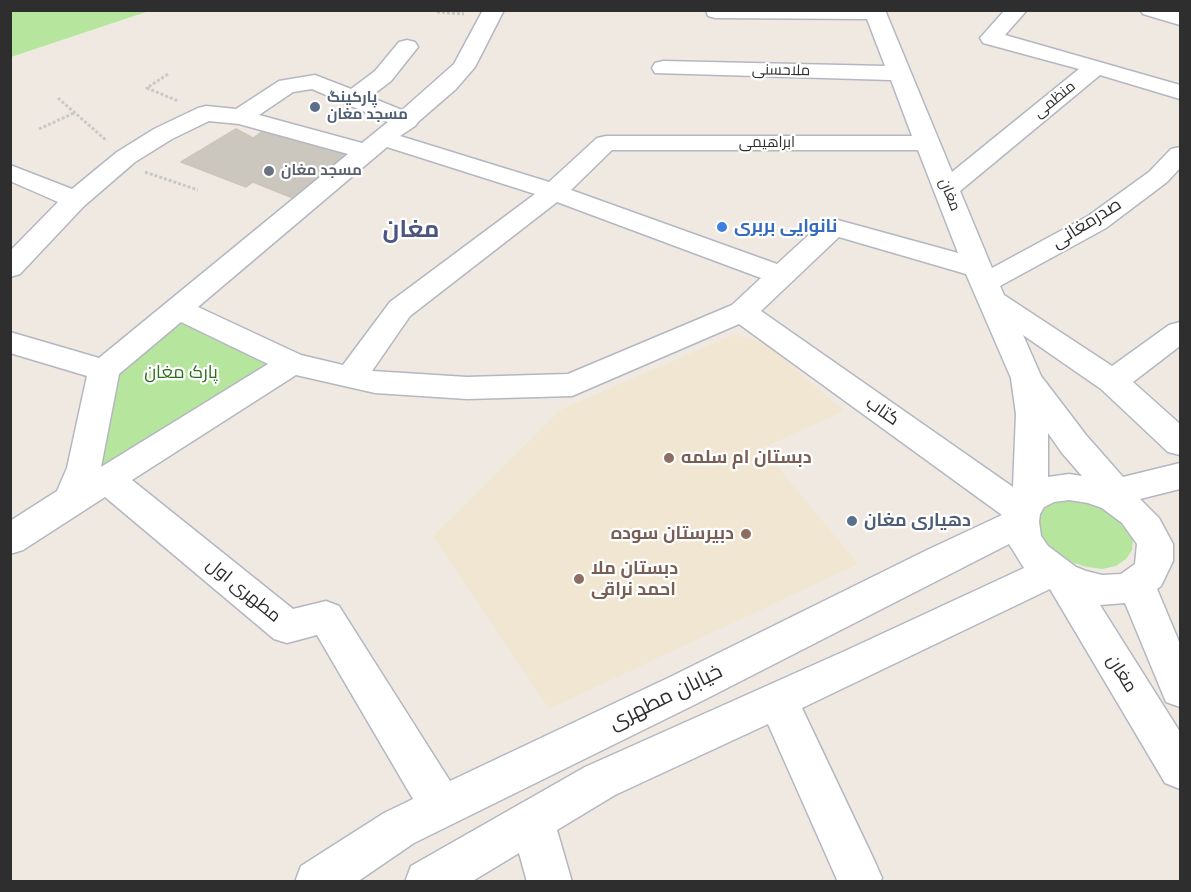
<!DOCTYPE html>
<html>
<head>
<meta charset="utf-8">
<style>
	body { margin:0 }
	#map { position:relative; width:1191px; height:892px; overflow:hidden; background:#efe9e1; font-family:Roboto,sans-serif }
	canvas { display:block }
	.frame { position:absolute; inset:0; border:12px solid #2e2e2e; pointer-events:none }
</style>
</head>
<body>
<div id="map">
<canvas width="1191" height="892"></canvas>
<div class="frame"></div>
</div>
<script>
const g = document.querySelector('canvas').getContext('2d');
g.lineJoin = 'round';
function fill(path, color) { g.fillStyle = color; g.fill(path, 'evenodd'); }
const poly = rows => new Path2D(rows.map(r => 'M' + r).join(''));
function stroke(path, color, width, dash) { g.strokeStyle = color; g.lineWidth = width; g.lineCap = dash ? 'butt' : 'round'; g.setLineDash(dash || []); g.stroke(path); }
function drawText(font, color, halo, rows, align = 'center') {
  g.font = font + ' Roboto,Cairo,sans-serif'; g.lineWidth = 4.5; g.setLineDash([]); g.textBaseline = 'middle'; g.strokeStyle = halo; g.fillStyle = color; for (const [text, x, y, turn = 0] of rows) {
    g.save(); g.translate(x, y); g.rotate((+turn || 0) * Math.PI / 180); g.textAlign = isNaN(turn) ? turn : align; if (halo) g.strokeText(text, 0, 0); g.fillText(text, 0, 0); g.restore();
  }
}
fill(poly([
	[733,335,763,341,844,411,762,448,858,564,549,709,433,536,560,410]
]), '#f0e6d1');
fill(poly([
	[11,10,149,10,149,11,11,57],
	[178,309,292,363,107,479,84,468,104,370],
	[1063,497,1092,500,1129,527,1133,539,1132,550,1126,559,1116,566,1102,569,1087,567,1071,562,1057,553,1046,542,1040,531,1039,519,1042,509,1050,502]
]), '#b6e59e');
const building = poly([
	[267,128,355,154,300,201,253,182,246,187,181,162,236,129,253,138,267,128]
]);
fill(building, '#cbc7bf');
stroke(building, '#cbc5ba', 1.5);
const minor = poly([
	[483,10,504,10,475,67,456,89,419,121,415,126,400,136,549,182,597,138,606,136,912,136,891,80,655,73,652,68,655,63,663,61,885,66,867,19,715,18,708,16,706,10,885,10,952,172,1079,69,983,43,980,38,1005,10,1027,10,1005,35,1180,85,1180,99,1100,75,960,191,992,268,1088,216,1149,172,1171,149,1180,147,1180,168,1167,182,1106,228,1000,286,1004,295,1112,366,1169,325,1180,322,1180,346,1133,382,1180,424,1180,455,1168,452,1101,389,1023,335,1041,376,1086,435,1123,477,1180,463,1180,489,1140,499,1159,518,1173,544,1173,561,1161,586,1157,589,1180,644,1180,707,1166,702,1125,603,1100,605,1180,732,1180,789,1165,783,1050,589,802,708,875,862,882,878,880,882,838,882,768,724,615,795,557,830,572,882,527,882,519,853,471,882,405,882,411,866,585,767,847,650,1024,568,1009,544,698,703,414,843,357,882,295,882,301,866,384,813,413,799,317,635,287,643,274,639,105,497,23,550,10,554,10,521,57,491,67,468,87,376,10,353,10,332,99,358,348,154,239,124,209,121,172,139,135,162,84,206,20,274,10,277,10,251,58,202,10,181,10,165,72,189,117,152,154,129,198,108,206,106,236,109,279,81,315,75,351,89,375,71,399,42,407,40,415,42,418,47,391,81,370,97,402,110,454,64,483,10],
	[312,89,388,122,362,143,259,115,293,92,312,89],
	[387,147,535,194,390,302,343,365,301,355,198,307,387,147],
	[612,150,918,150,958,253,834,219,824,221,777,264,571,190,612,150],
	[557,202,761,278,732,305,568,374,467,377,372,371,410,316,557,202],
	[839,237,966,274,1011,378,1016,414,1013,487,761,311,839,237],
	[181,322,268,364,101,467,119,374,181,322],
	[739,324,1002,515,927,550,670,677,450,781,339,606,326,601,293,609,132,480,296,375,375,393,467,399,572,396,739,324],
	[1048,433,1062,453,1082,476,1069,474,1048,477,1048,433],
	[1069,500,1088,503,1102,508,1122,523,1137,544,1135,564,1121,574,1102,575,1086,571,1076,567,1048,546,1041,536,1039,522,1040,514,1044,507,1054,502,1069,500],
	[1140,10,1180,12,1180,25,1143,14,1140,10]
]);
stroke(minor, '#b4b7c1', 3);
stroke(poly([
	[437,12,464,14],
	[168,74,147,88,178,101],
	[58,98,107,141],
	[39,129,74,113],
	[145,172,198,190]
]), '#c9c9c9', 3, [3, 2]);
fill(minor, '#fff');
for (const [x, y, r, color] of [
	[315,107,6,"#5c6f8a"],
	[269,171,6,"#6b7280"],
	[722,227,6,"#3f7fe0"],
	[669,458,6,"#8d6e63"],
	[852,521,6,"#5c6f8a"],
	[746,534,6,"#8d6e63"],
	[579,579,6,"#8d6e63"]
]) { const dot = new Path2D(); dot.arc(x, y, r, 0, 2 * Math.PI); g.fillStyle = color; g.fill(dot); stroke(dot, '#fff', 2); }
drawText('15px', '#2e2e2e', '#fff', [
	["ملاحسنی",781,71,1],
	["منظمی",1055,100,-39],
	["ابراهیمی",767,143],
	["مغان",949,195,68]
]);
drawText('bold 15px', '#4e5e75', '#fff', [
	["پارکینگ",327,98],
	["مسجد مغان",327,115]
], 'left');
drawText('bold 15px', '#5b616d', '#fff', [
	["مسجد مغان",281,171]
], 'left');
drawText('18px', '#2e2e2e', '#fff', [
	["صدرمغانی",1087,224,-32],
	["کتاب",882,412,35],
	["مطهری اول",243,591,39],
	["مغان",1121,674,58]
]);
drawText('bold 18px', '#366cbe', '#fff', [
	["نانوایی بربری",734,227]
], 'left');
drawText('18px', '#2c6e1b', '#fff', [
	["پارک مغان",181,373]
]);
drawText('bold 18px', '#785e54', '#fff', [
	["دبستان ام سلمه",681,458],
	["دبیرستان سوده",734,534,"right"],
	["دبستان ملا",591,569],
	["احمد نراقی",591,590]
], 'left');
drawText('bold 18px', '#4e5e75', '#fff', [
	["دهیاری مغان",864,521]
], 'left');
drawText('21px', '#2e2e2e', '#fff', [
	["خیابان مطهری",666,698,-26]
]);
drawText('bold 24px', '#4d5680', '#fff', [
	["مغان",411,231]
]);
</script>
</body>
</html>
